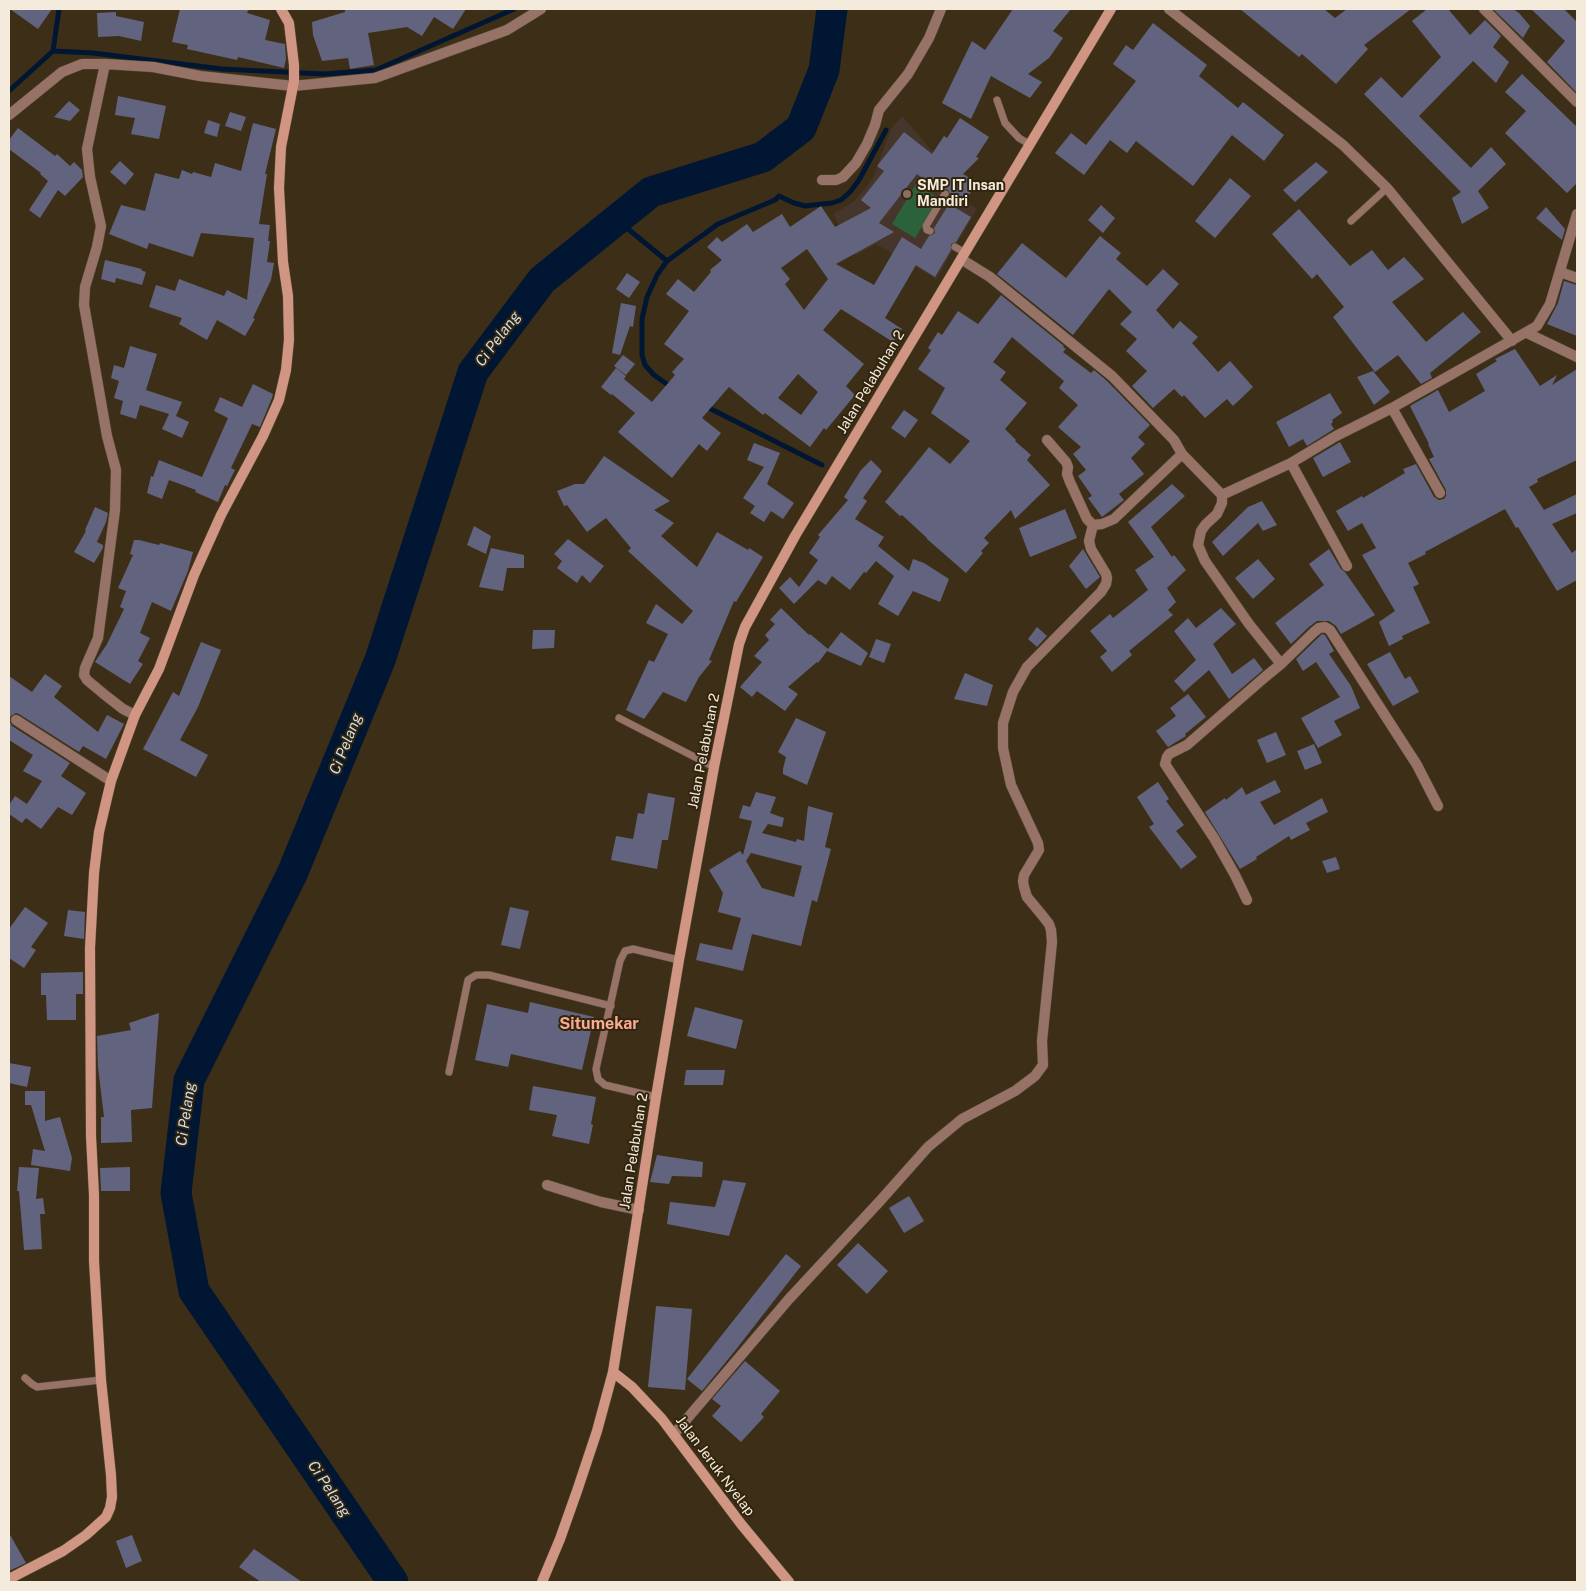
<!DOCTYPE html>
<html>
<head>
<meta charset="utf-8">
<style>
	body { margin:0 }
	#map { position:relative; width:1586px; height:1591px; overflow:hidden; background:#3d2f17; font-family:"Public Sans",sans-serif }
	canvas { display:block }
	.frame { position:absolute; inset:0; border:10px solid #f4ebdd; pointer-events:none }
</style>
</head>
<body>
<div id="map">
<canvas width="1586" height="1591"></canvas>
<div class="frame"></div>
</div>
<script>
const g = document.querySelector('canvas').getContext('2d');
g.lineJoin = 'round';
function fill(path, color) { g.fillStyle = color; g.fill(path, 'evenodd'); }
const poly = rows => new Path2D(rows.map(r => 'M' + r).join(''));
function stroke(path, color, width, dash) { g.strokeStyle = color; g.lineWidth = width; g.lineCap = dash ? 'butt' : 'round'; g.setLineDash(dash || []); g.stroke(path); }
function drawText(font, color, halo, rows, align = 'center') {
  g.font = font + ' "Public Sans",sans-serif'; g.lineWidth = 4; g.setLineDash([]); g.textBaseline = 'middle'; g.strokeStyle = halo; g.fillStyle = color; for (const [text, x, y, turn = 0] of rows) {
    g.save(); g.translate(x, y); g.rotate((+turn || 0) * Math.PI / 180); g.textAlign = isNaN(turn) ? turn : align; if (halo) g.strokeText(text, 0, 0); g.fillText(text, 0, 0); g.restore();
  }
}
fill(poly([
	[902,116,933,152,955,166,942,187,977,209,936,279,876,244,856,255,833,214,855,201,873,178,891,129]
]), '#46352a');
fill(poly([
	[916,184,939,198,915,238,892,224]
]), '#2b623b');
stroke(poly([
	[53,51,93,53,222,69,324,74,376,70,514,9],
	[9,91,53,51,59,9],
	[617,220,667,261],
	[671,387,654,375,645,365,642,355,642,319,647,297,657,275,667,261,718,224,775,200,779,196,794,203,805,206,832,203,841,200,850,192,859,180,886,130],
	[705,406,822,465]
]), '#001633', 5);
stroke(poly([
	[393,1582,194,1291,176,1193,189,1080,292,874,380,660,473,372,542,280,651,192,763,157,801,128,824,70,832,9]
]), '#001633', 31);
fill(poly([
	[10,9,52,9,38,29],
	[180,9,249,9,247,13,270,20,265,40,285,44,286,59,284,68,238,57,237,60,187,49,188,45,172,42],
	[375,9,466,9,453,29,434,17,422,36,407,27,368,33,374,65,350,69,348,58,322,61,313,35,312,22,345,12,345,10],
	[1013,9,1071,9,1053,31,1063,38,1049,58,1028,74,1042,82,1030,98,991,76,971,119,942,103,972,41,985,50],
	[1240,9,1324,9,1335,18,1347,9,1411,9,1364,45,1368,49,1336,84,1302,54,1299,57],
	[1427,9,1448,9,1470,35,1485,20,1501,36,1493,47,1509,62,1496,83,1473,61,1419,116,1471,168,1491,147,1506,164,1478,191,1489,208,1462,224,1452,198,1461,192,1364,94,1381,77,1402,98,1441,57,1412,21],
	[1495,9,1513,9,1519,13,1530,26,1523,38,1494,10],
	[1531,9,1564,9,1577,22,1577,93,1547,62,1565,41],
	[116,12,116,16,144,22,141,41,119,36,98,37,97,13],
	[1153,23,1207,65,1199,76,1238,108,1243,102,1284,135,1264,161,1232,135,1193,186,1136,141,1127,153,1110,140,1084,175,1055,153,1071,133,1086,145,1136,81,1113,64,1126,45,1133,50],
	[1522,74,1577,127,1577,183,1567,193,1505,133,1526,111,1505,92],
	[118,96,166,106,159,139,131,134,135,118,115,115],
	[69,101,80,110,70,121,54,117],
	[230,112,246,117,241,131,225,126],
	[960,118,989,137,976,157,979,158,963,174,977,182,961,208,949,198,950,194,948,190,945,189,940,191,917,174,879,223,894,232,836,264,874,285,902,237,921,249,929,236,935,233,934,228,949,204,971,217,956,242,951,244,951,250,935,277,916,265,885,318,902,329,893,342,841,309,823,330,864,364,846,386,855,395,826,430,824,428,810,447,765,413,763,415,729,387,702,418,721,433,707,451,699,444,672,478,618,432,635,413,612,394,611,395,601,387,616,368,626,376,624,379,652,402,675,375,672,372,684,359,664,344,689,311,666,294,678,279,694,292,711,272,710,270,722,260,707,247,717,237,722,242,747,224,753,232,782,214,790,227,821,206,835,227,871,208,861,200,884,171,877,166,904,132,932,154,944,136,947,138],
	[807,249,828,279,804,310,785,284,790,279,781,268],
	[798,374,818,392,801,415,778,398],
	[208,120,220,124,217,137,204,133],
	[253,123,276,129,265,174,267,174,259,224,270,225,268,241,270,241,267,262,274,263,271,280,253,318,255,319,245,336,217,320,207,340,179,324,182,318,149,307,156,285,175,291,179,279,224,296,227,290,247,300,254,238,201,233,193,257,149,243,147,249,109,234,121,205,145,211,155,173,179,179,182,170,192,174,193,172,211,177,215,163,241,171],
	[18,128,55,156,57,154,70,166,74,162,82,170,83,177,65,196,58,190,40,218,29,210,48,181,40,174,41,173,9,149,9,140],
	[120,161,134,174,125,185,110,172],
	[1316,162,1328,172,1295,202,1283,190],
	[1230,178,1251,196,1215,238,1195,221],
	[1101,205,1115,218,1103,233,1088,220],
	[1546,207,1565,229,1562,240,1536,218],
	[1299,209,1350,266,1372,250,1388,270,1404,257,1424,279,1392,302,1426,342,1463,312,1481,332,1430,373,1432,378,1421,384,1398,355,1375,372,1333,317,1344,307,1317,274,1312,279,1272,234],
	[1100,236,1121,253,1116,259,1147,286,1163,269,1179,284,1156,310,1173,329,1180,321,1198,337,1192,343,1218,372,1230,361,1253,387,1233,406,1227,399,1205,418,1184,395,1182,397,1174,389,1153,408,1132,386,1147,371,1126,351,1137,339,1120,324,1132,312,1109,289,1073,335,997,274,1022,243,1066,278],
	[105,260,142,269,141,270,146,272,142,285,116,278,115,283,101,279],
	[627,273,640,282,629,298,616,289],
	[1564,281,1577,285,1577,336,1547,324,1558,303],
	[1001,295,1064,346,1063,347,1066,349,1063,352,1091,373,1094,370,1107,381,1150,425,1138,437,1145,444,1131,458,1144,474,1119,494,1124,500,1102,517,1088,498,1092,496,1078,476,1086,470,1073,454,1081,447,1058,427,1078,405,1059,388,1064,381,1012,337,993,362,1006,372,1000,380,1027,403,1005,429,1016,440,1015,441,1031,455,1027,460,1050,485,1015,519,1011,510,984,538,989,543,981,551,983,553,966,573,927,539,927,538,902,515,900,516,885,502,929,447,950,464,970,441,931,413,945,388,918,369,931,350,928,348,938,332,942,335,958,311,978,324],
	[621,303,636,306,633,327,630,326,620,355,612,353],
	[130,346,157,354,146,390,182,402,176,416,189,422,182,438,162,429,169,414,140,405,136,419,120,414,123,401,114,398,119,381,111,378,114,365,124,368],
	[1515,349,1540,386,1557,375,1552,385,1577,369,1577,460,1537,479,1538,482,1529,487,1544,510,1577,494,1577,513,1552,524,1572,553,1577,549,1577,580,1557,591,1518,527,1516,528,1505,509,1425,552,1426,554,1408,563,1419,584,1413,587,1430,623,1402,636,1403,639,1389,646,1379,622,1395,611,1362,555,1376,548,1362,523,1348,531,1336,511,1362,496,1363,498,1405,473,1403,469,1416,464,1434,497,1439,500,1444,499,1446,496,1446,490,1429,459,1434,457,1428,444,1429,444,1410,406,1438,390,1449,412,1485,391,1476,374,1497,361,1495,359],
	[623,355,635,364,626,375,614,366],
	[1373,371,1390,392,1374,405,1357,377],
	[253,384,273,394,272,398,260,427,252,424,231,468,235,470,227,486,225,485,218,502,195,492,196,490,169,480,162,499,147,493,151,476,153,477,159,460,202,477,228,418,214,411,220,397,242,407],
	[1330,393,1342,413,1332,420,1333,422,1331,424,1334,429,1307,446,1303,439,1289,447,1276,422],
	[904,410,918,420,905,438,891,428],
	[1340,442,1351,462,1323,477,1313,458],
	[754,443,780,453,767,484,794,503,783,519,771,511,764,522,750,513,755,506,743,498,764,467,747,460],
	[604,456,670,501,654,510,674,523,661,536,697,567,717,532,748,550,749,548,763,557,736,602,734,601,709,660,712,661,699,677,686,702,663,692,644,719,626,710,649,660,654,662,668,634,646,623,656,604,682,624,693,611,628,551,631,548,606,518,587,532,567,505,564,506,557,491,575,484,584,484],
	[871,460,882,471,863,498,867,501,855,519,884,537,878,546,909,571,913,559,924,563,949,579,940,602,913,591,898,616,878,604,894,576,876,561,866,573,864,572,850,590,832,576,826,585,818,580,794,604,779,588,790,577,799,587,818,560,809,553,820,537,818,535,848,500,844,497,861,470],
	[1172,484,1185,496,1151,527,1172,557,1174,555,1186,570,1167,588,1176,602,1168,610,1173,615,1129,651,1132,655,1112,672,1100,657,1107,651,1090,631,1110,614,1113,618,1148,590,1135,570,1154,557,1128,522],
	[1262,501,1277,525,1263,531,1258,523,1223,556,1212,542,1248,507],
	[95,507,108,513,106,522,97,542,103,545,103,548,94,563,74,552,86,531,85,530],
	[1065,509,1077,538,1030,557,1019,528],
	[474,526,491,536,486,554,467,545],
	[568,539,604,566,590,583,582,575,577,583,557,568,562,561,554,554],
	[134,540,139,540,159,545,160,543,193,552,188,571,171,611,152,602,140,633,150,638,138,661,143,664,130,684,95,662,107,644,124,609,120,607,126,591,118,588,133,555,130,554],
	[491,548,524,555,524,568,507,568,503,591,479,587],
	[1083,549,1100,577,1086,589,1069,566],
	[1329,549,1341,569,1345,572,1375,615,1341,634,1336,626,1329,621,1317,621,1309,627,1291,644,1275,623,1324,585,1309,564],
	[1258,559,1275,579,1253,599,1235,578],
	[781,608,809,635,810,634,828,649,841,632,868,653,861,666,827,651,818,663,817,662,788,687,798,694,785,711,757,691,752,697,740,687,762,662,754,656,769,640,765,635,775,624,770,620],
	[1221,608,1236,624,1213,644,1232,674,1254,658,1263,670,1229,699,1209,670,1184,692,1174,681,1196,660,1174,631,1188,618,1196,628],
	[1037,627,1047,636,1037,647,1028,639],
	[533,630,555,630,554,648,532,649],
	[1322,634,1325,635,1328,640,1334,651,1329,654,1351,686,1360,708,1334,721,1342,735,1318,748,1301,718,1340,697,1316,662,1303,671,1296,659],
	[876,639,891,644,884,663,869,657],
	[201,642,221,650,198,707,180,740,208,755,196,777,143,749,173,692,179,696],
	[1390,652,1405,679,1410,676,1419,692,1393,706,1367,664],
	[965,673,993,685,987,706,954,699],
	[45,674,62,686,54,697,98,732,107,715,124,724,106,759,83,746,79,752,19,714,16,713,11,716,9,720,12,726,70,763,61,776,86,793,72,815,58,807,41,829,26,818,22,823,9,814,9,805,15,796,27,804,42,781,23,771,33,755,9,740,9,676,32,692],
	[1188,694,1206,717,1185,734,1186,736,1168,747,1156,731,1176,716,1170,708],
	[796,718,826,732,807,785,783,774,783,769,786,757,778,752],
	[1276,732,1286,755,1267,763,1257,740],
	[1314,744,1322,763,1305,770,1297,751],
	[1275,780,1281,792,1260,802,1274,825,1322,798,1328,812,1306,823,1310,830,1291,840,1289,836,1256,857,1257,859,1240,869,1205,812,1225,798,1226,800,1242,787,1246,795],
	[1158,782,1169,799,1166,801,1184,825,1176,831,1197,857,1181,869,1149,827,1154,824,1137,797],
	[756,792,776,797,770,813,784,818,782,827,768,824,762,833,796,842,797,839,804,841,808,806,833,813,825,847,831,849,817,902,812,900,801,946,752,934,743,971,696,960,700,943,732,950,741,918,718,912,723,893,709,870,740,851,743,855,752,821,739,818,743,805,750,807],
	[751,853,802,866,794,897,762,888,746,861],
	[648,793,675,798,668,840,662,840,657,869,611,860,616,836,633,839,638,813,644,814],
	[1336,857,1340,869,1327,873,1322,861],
	[25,907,48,923,31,947,36,950,24,968,9,958,9,929],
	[510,907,529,911,520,949,501,945],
	[68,910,85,912,84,939,64,936],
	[83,972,83,994,76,994,76,1020,47,1020,46,995,41,995,41,973],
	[530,1002,594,1017,582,1070,511,1054,508,1067,475,1060,487,1004,528,1013],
	[695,1007,743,1020,736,1049,687,1036],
	[159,1013,152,1108,131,1110,132,1142,101,1143,101,1117,104,1117,98,1067,97,1036,131,1030,129,1023],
	[9,1063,31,1067,27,1087,9,1083],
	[686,1070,725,1070,723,1085,684,1085],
	[533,1086,596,1097,591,1124,593,1125,589,1144,552,1136,557,1115,529,1110],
	[25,1091,45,1091,45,1121,60,1117,72,1158,70,1171,31,1165,33,1149,45,1151,31,1105,25,1105],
	[657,1155,703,1162,702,1177,672,1176,669,1184,650,1182],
	[19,1167,39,1168,36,1199,43,1198,45,1214,40,1214,42,1249,24,1250,19,1191,17,1191],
	[130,1167,130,1191,101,1191,100,1168],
	[723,1180,746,1183,729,1236,667,1224,670,1202,715,1207],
	[909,1196,924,1221,904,1233,889,1208],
	[858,1243,888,1271,867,1294,837,1265],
	[786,1254,801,1266,734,1352,702,1391,687,1379],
	[656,1306,692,1309,685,1390,648,1387],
	[745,1361,780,1391,761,1414,764,1417,741,1442,712,1416,721,1406,712,1399],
	[9,1533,26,1563,9,1571],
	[132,1535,142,1561,126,1568,116,1541],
	[254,1549,302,1582,261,1582,239,1567]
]), '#62647f');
const lane = poly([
	[997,100,1005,123,1019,138,1029,144],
	[1351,221,1387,188],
	[930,231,927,230,926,226,945,194],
	[955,247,964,252],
	[619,718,714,767],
	[449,1072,468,980,476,975,489,975,611,1006],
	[656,1097,605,1085,598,1079,596,1069,620,961,625,951,633,949,679,960],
	[25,1378,32,1384,37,1387,101,1380]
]);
const street = poly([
	[1169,9,1343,145,1387,188,1512,341],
	[1484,9,1577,102],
	[105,64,87,149,90,177,101,226,97,247,85,287,84,305,107,436,116,470,115,510,98,638,85,668,84,675,87,680,105,695,123,709,135,715],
	[9,115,62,72,82,64,105,64,153,67,200,76,293,86,375,78,507,30,541,9],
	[822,180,836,180,843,177,856,163,867,144,875,125,879,110,908,74,929,38,941,9],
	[961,259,990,277,1112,376,1174,440,1182,454,1222,495,1222,503,1217,514,1206,524,1201,531,1198,545,1205,561,1249,624,1281,664,1265,677,1187,745,1169,754,1167,757,1165,764,1214,838,1235,875,1247,900],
	[1560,272,1577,278],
	[1527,333,1577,357],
	[1392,408,1440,493],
	[1047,440,1066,462,1068,467,1067,474,1070,482,1087,519,1093,525,1102,524,1114,519,1182,454],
	[1291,463,1347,566],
	[1222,495,1291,463,1336,436,1392,408,1537,326,1550,304,1577,214],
	[1281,664,1314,632,1319,628,1325,627,1330,630,1417,765,1438,806],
	[16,720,111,781],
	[547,1185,601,1202,639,1210],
	[674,1434,789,1299,880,1201,928,1147,962,1119,1015,1091,1035,1076,1043,1065,1042,1041,1052,942,1051,930,1049,924,1042,915,1027,897,1024,887,1023,881,1024,875,1039,850,1038,843,1011,785,1003,748,1003,723,1013,692,1027,667,1101,592,1106,584,1107,578,1106,574,1091,549,1089,541,1093,525]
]);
const secondary = poly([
	[613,1372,632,1387,662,1419,741,1524,789,1582],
	[9,1579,63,1551,86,1535,106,1517,110,1508,112,1497,111,1475,101,1380,94,1261,94,1195,91,1136,90,948,94,873,99,832,111,781,135,715,159,669,194,575,221,515,263,436,279,400,286,370,289,340,288,296,283,262,279,188,281,147,294,81,294,65,289,23,281,9],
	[542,1582,560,1539,577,1491,597,1431,613,1372,656,1097,679,960,714,767,739,644,745,627,795,536,1111,9]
]);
stroke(lane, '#5a4d37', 8);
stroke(street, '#5a4d37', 11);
stroke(secondary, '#5a4d37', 11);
stroke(lane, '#977367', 7);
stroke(street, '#977367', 10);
stroke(secondary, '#d09683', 10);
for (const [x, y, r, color] of [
	[907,194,5,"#8d6e63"]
]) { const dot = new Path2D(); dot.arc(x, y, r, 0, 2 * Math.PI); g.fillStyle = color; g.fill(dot); stroke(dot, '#32250d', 2); }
drawText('bold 14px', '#f4ebdd', '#32250d', [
	["SMP IT Insan",917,186],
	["Mandiri",917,202]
], 'left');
drawText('14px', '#f4ebdd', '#32250d', [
	["Jalan Pelabuhan 2",871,382,-59],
	["Jalan Pelabuhan 2",704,751,-79],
	["Jalan Pelabuhan 2",634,1151,-81],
	["Jalan Jeruk Nyelap",715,1466,53]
]);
drawText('italic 15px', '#ceddee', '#32250d', [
	["Ci Pelang",498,339,-53],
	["Ci Pelang",346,744,-68],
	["Ci Pelang",186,1114,-82],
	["Ci Pelang",329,1489,56]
]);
drawText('bold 16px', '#faaa95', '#32250d', [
	["Situmekar",599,1024]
]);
</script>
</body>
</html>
